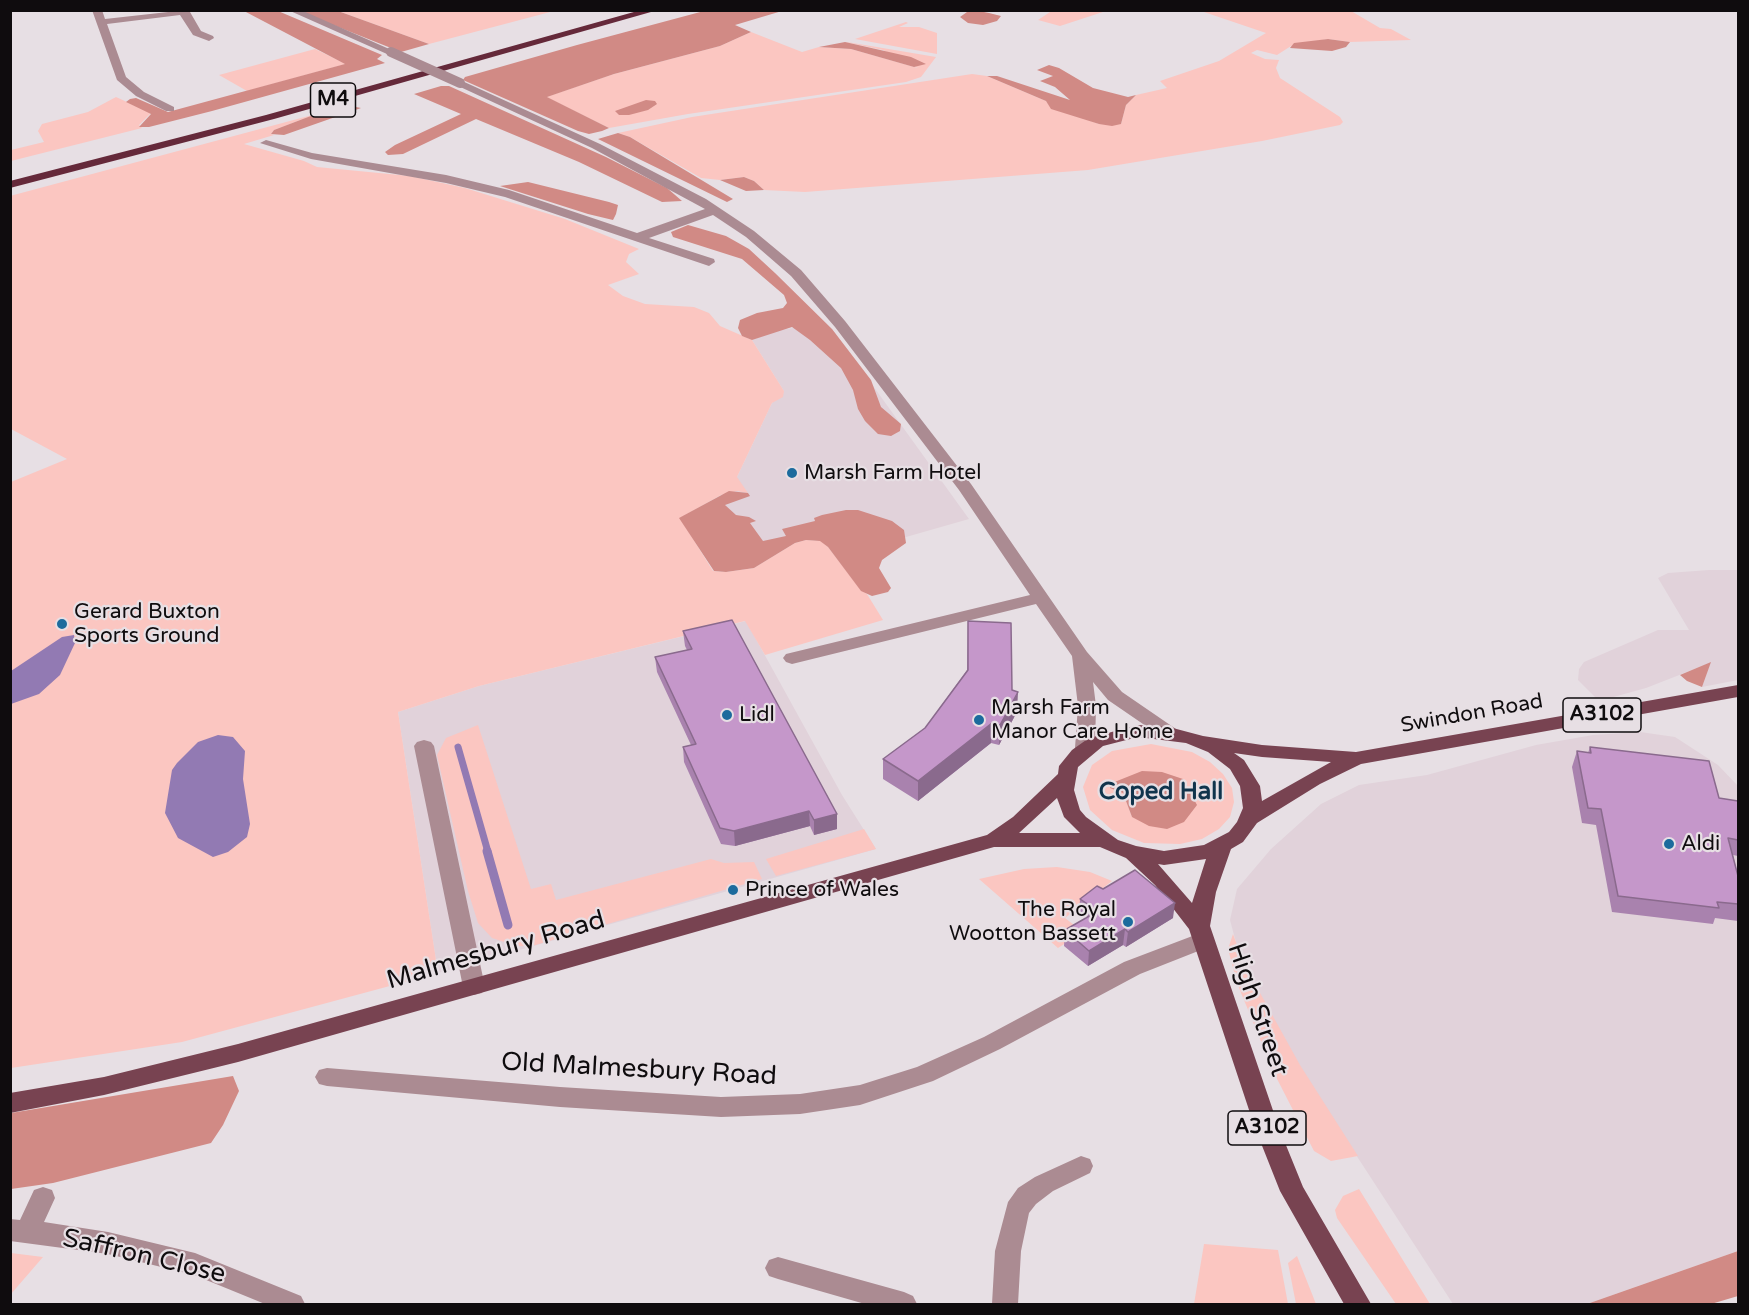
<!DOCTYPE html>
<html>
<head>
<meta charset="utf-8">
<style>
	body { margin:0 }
	#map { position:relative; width:1749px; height:1315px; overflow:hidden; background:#e7dfe4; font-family:"Varela Round",sans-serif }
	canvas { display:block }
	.frame { position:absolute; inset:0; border:12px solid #0f0c0e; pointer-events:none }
</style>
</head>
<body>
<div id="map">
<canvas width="1749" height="1315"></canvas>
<div class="frame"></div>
</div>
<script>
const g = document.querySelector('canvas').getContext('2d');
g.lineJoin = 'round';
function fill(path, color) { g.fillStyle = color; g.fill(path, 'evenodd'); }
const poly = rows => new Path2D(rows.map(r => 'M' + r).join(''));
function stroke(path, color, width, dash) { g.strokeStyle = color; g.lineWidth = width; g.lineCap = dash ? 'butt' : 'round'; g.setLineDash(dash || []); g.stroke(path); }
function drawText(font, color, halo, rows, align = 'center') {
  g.font = font + ' "Varela Round",sans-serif'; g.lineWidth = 4.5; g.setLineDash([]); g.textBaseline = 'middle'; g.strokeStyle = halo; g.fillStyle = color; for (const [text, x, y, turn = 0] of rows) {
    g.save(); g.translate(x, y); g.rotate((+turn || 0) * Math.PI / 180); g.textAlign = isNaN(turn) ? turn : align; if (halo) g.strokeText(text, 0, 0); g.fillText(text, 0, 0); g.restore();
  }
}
fill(poly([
	[819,324,832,329,969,519,843,555,823,528,755,546,721,503,737,477,772,403,784,391,752,340,774,331],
	[1709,570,1738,570,1738,680,1702,687,1710,663,1646,688,1599,701,1578,680,1579,669,1584,662,1658,630,1689,630,1658,578,1668,573],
	[746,621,842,795,876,849,438,973,398,712,479,686],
	[1640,732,1675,737,1718,765,1738,786,1738,1251,1587,1304,1453,1304,1293,1058,1242,965,1230,920,1237,889,1271,849,1321,804,1359,785,1427,775,1536,745,1593,735]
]), '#e1d2da');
fill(poly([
	[1053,10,1105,10,1106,11,1060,26,1038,20],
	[338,11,554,11,429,44],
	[1201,11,1351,11,1380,28,1391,29,1411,40,1350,42,1328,39,1291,46,1277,55,1257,50,1251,53,1265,59,1279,60,1276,68,1280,78,1340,117,1343,122,1340,125,1262,141,1088,170,805,192,764,190,754,181,744,177,720,180,701,178,630,137,618,133,692,117,972,74,987,76,1046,101,1050,106,1099,124,1121,124,1126,105,1136,95,1167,88,1160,81,1219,61,1266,33],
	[906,22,908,23,899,27,919,27,937,33,937,54,855,39],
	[751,32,802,52,819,47,851,49,918,68,883,50,845,42,847,42,936,57,921,77,906,82,688,114,609,128,546,97,614,74,720,46],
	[315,49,346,64,247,91,219,75],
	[116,97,151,113,139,125,142,128,11,161,11,150,44,142,38,131,42,124,88,112],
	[316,114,274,130,271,134,274,135,244,144,304,161,317,167,410,176,465,188,565,219,639,249,629,254,626,262,639,274,608,285,623,296,645,304,694,307,709,313,720,326,752,340,784,391,783,397,772,403,737,477,748,493,737,491,721,495,680,518,713,571,726,572,754,568,795,543,806,540,821,541,828,547,861,590,867,594,883,620,765,655,745,621,479,686,398,712,438,973,182,1042,11,1068,11,482,67,459,11,429,10,196],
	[478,725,531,889,551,884,556,900,711,859,724,863,754,862,762,879,532,946,517,946,492,938,478,923,468,891,437,755,446,738],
	[1151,744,1192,752,1210,762,1223,774,1232,788,1234,802,1230,817,1219,829,1202,839,1180,844,1144,843,1112,830,1090,810,1083,787,1092,765,1112,751],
	[1112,791,1197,805,1132,817,1123,793],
	[864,829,876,849,776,876,766,859],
	[1057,867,1090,872,1112,881,1065,918,1083,932,1058,948,979,879,1024,869],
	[1233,934,1244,964,1300,1065,1358,1156,1331,1161,1314,1151,1274,1073,1237,983,1228,949],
	[1359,1189,1430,1304,1396,1304,1337,1218,1335,1210,1343,1196],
	[1204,1244,1278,1250,1288,1304,1194,1304],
	[11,1253,43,1257,11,1294,10,1253],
	[1297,1256,1316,1304,1296,1304,1288,1263]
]), '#fbc6c1');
fill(poly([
	[974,10,989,13,1001,16,997,21,983,25,968,23,960,17,967,12],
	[244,11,278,11,382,55,377,59,385,63,212,111,149,127,139,127,151,114,126,102,130,99,136,98,168,112,345,64],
	[298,11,338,11,429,44,401,52],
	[704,11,782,11,735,25,751,32,720,46,614,74,547,97,609,128,602,131,589,134,578,131,463,80,465,77,577,45],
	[1328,39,1350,42,1346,47,1332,51,1290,48,1294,43],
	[845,42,911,57,926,64,914,67,851,49,819,47],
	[1049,65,1059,68,1093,88,1128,97,1136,95,1126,105,1121,124,1112,126,1099,124,1051,109,1046,101,987,76,997,76,1070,100,1055,87,1040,81,1053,76,1037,70],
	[441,86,449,86,606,157,667,188,682,201,662,202,579,162,476,119,403,154,388,155,385,152,395,145,461,114,414,94],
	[646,100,655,101,657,104,648,110,629,115,619,115,615,111],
	[351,106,361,108,284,135,271,134,274,130,316,114],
	[618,133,630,137,733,199,727,202,598,139],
	[744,177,754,181,764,190,746,191,720,180],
	[528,182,609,202,618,205,616,214,613,220,588,214,500,186],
	[688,225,726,236,749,249,775,273,832,329,871,380,881,407,901,424,900,431,891,436,878,434,865,421,858,409,853,390,841,368,810,340,792,327,752,340,742,336,738,328,740,320,757,313,783,308,787,303,784,295,742,259,673,237,671,232],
	[729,491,748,493,750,496,725,505,736,515,749,517,756,521,750,523,763,541,786,536,782,529,815,521,814,518,822,515,846,510,858,510,892,521,904,530,906,543,882,560,879,568,891,588,888,592,872,596,861,591,828,547,820,541,806,540,795,543,754,568,726,572,714,571,679,518],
	[1711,662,1702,687,1687,681,1680,675],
	[1142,771,1162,772,1183,779,1197,805,1184,822,1167,829,1149,826,1132,817,1123,793,1110,788,1112,783],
	[233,1076,239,1091,223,1125,211,1143,53,1183,11,1189,11,1113],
	[1738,1251,1738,1296,1711,1304,1587,1304]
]), '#d18a85');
fill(poly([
	[74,635,75,643,60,675,39,694,11,704,11,671,62,637],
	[218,735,233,737,245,751,243,779,250,824,247,837,228,852,213,857,178,838,165,813,172,770,177,763,198,742]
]), '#927ab3');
stroke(poly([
	[458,747,488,852]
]), '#927ab3', 7);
stroke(poly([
	[487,851,508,925]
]), '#927ab3', 9);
fill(poly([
	[92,10,102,10,105,19,186,10,190,12,201,31,213,36,214,38,209,41,193,35,180,15,107,24,126,77,144,92,174,107,174,111,166,111,136,96,117,80,92,10],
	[288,10,301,10,396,52,387,54,288,10],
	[460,80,600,144,706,199,754,231,801,270,845,321,971,484,1087,652,1122,692,1176,729,1178,733,1176,737,1162,737,1108,700,1093,682,1096,706,1095,748,1092,752,1078,752,1075,748,1078,706,1072,656,1036,604,792,664,786,662,783,658,786,654,1030,595,959,490,835,327,791,276,746,237,713,215,649,238,714,259,715,262,709,266,505,197,446,183,311,159,260,143,266,140,312,153,446,175,509,190,637,233,705,209,592,148,456,85,455,83,460,80],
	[424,740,431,742,434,746,485,987,482,993,474,995,466,993,463,987,414,746,417,742,424,740],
	[1203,932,1211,934,1214,940,1211,946,1140,974,1000,1049,933,1081,860,1105,800,1114,721,1117,560,1107,327,1086,319,1084,315,1077,319,1070,327,1068,560,1087,721,1097,800,1094,860,1085,917,1067,984,1037,1124,962,1203,932],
	[1081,1156,1090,1159,1093,1166,1090,1173,1053,1191,1036,1204,1029,1213,1021,1251,1018,1304,992,1304,995,1251,1008,1202,1018,1188,1035,1177,1081,1156],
	[43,1187,52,1190,55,1198,44,1222,108,1232,195,1253,301,1296,305,1304,265,1304,194,1275,108,1254,10,1241,10,1219,20,1220,34,1190,43,1187],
	[778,1257,904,1292,913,1296,917,1304,865,1304,778,1279,769,1276,765,1268,769,1260,778,1257]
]), '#ab8b92');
fill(poly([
	[1738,685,1738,697,1361,764,1320,784,1257,823,1243,842,1231,849,1216,892,1210,926,1279,1128,1303,1187,1371,1304,1344,1304,1280,1191,1255,1128,1189,929,1155,885,1126,858,1100,847,994,847,238,1062,104,1095,10,1113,10,1093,104,1077,238,1044,987,835,1013,817,1058,774,1059,766,1072,750,1089,738,1138,725,1169,727,1203,736,1262,745,1356,752,1738,685],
	[1138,737,1186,743,1208,752,1230,769,1240,786,1243,808,1237,822,1229,832,1204,845,1164,851,1136,846,1118,840,1086,817,1080,810,1074,790,1078,767,1103,746,1138,737],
	[1234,753,1262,757,1331,762,1262,801,1260,786,1244,760,1234,753],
	[1057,798,1064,817,1080,833,1019,833,1057,798],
	[1206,859,1192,903,1158,864,1164,865,1206,859]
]), '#784351');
fill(poly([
	[641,10,658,10,274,119,10,188,10,181,266,115,641,10]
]), '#65293a');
stroke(poly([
	[391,52,460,83]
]), '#ab8b92', 10);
fill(poly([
	[968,621,1012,690,1017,712,999,745,991,743,918,801,883,779,883,759,925,728,967,670],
	[683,631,837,814,837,829,814,835,810,826,735,846,721,844,684,762,683,747,691,745,657,672,655,657,687,650,685,646],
	[1590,747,1719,798,1738,801,1738,856,1733,855,1738,876,1738,921,1715,918,1713,924,1612,912,1596,825,1582,823,1572,767,1577,751,1588,753],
	[1103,889,1173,918,1126,947,1123,945,1088,966,1064,946,1065,930,1085,919,1079,915,1080,899]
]), '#a982ae');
fill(poly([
	[1018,692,1017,712,999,745,1000,725],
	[992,723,991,743,918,801,918,781],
	[809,811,810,826,735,846,734,831],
	[837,814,837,829,814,835,814,820],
	[1175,903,1173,918,1126,947,1128,932],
	[1125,929,1123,945,1088,966,1089,951]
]), '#8a6a8d');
const building = poly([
	[732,620,837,814,814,820,809,811,734,831,720,828,683,747,696,744,655,657,692,649,683,631,732,620],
	[968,621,1011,623,1012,690,1018,692,1000,725,992,723,918,781,883,759,925,728,968,670,968,621],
	[1590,747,1709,761,1719,798,1738,801,1738,840,1728,838,1738,876,1738,904,1717,902,1719,908,1618,896,1601,809,1588,808,1577,751,1591,753,1590,747],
	[1135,870,1175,903,1128,932,1125,929,1089,951,1065,930,1098,911,1080,899,1097,886,1103,889,1135,870]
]);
fill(building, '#c597ca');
stroke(building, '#8a6a8d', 1.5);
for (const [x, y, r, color] of [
	[792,473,6,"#1c6b9d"],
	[62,624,6,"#1c6b9d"],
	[727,715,6,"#1c6b9d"],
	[979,720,6,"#1c6b9d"],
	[1669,844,6,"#1c6b9d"],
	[733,890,6,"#1c6b9d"],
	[1128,922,6,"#1c6b9d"]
]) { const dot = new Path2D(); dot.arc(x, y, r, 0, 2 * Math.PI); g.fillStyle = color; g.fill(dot); stroke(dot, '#e7dfe4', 2); }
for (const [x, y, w] of [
	[333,100,45],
	[1602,715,78],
	[1267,1128,78]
]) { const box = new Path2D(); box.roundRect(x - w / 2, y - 17, w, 34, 4.5); g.fillStyle = '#e7dfe4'; g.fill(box); stroke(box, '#0f0c0e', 1.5); }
drawText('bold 20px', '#0f0c0e', null, [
	["M4",333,100],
	["A3102",1602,715],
	["A3102",1267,1128]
]);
drawText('21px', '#0f0c0e', '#e7dfe4', [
	["Marsh Farm Hotel",804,473],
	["Gerard Buxton",74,612],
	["Sports Ground",74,636],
	["Marsh Farm",991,708],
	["Manor Care Home",991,732],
	["Lidl",739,715],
	["Aldi",1681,844],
	["Prince of Wales",745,890],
	["The Royal",1116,910,"right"],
	["Wootton Bassett",1116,934,"right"]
], 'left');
drawText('21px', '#0f0c0e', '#e7dfe4', [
	["Swindon Road",1472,714,-10]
]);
drawText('bold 24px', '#10344c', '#e7dfe4', [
	["Coped Hall",1161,793]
]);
drawText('26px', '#0f0c0e', '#e7dfe4', [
	["Malmesbury Road",496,951,-16],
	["High Street",1257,1010,71],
	["Old Malmesbury Road",639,1070,3],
	["Saffron Close",144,1257,13]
]);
</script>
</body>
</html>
